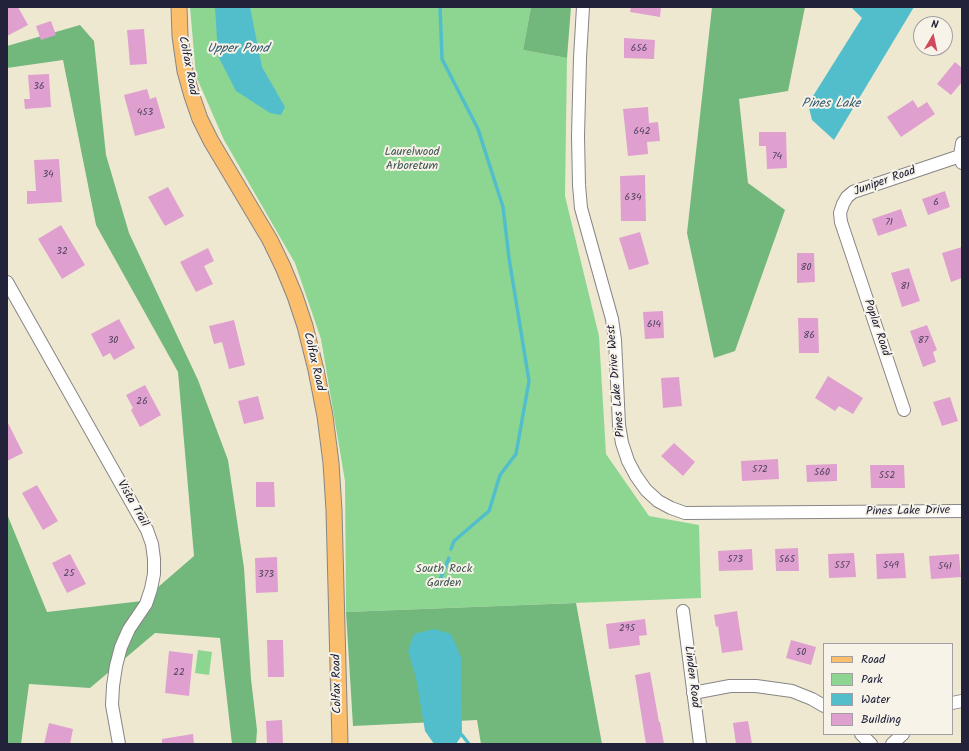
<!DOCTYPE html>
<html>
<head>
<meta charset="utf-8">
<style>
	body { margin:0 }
	#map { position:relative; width:969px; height:751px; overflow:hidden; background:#efe8d0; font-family:Kalam,sans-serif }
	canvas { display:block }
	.frame { position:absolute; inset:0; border:8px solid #22223b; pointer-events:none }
	.legend { position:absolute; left:823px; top:643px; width:130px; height:92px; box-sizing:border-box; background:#f7f3e8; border:1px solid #a29fa3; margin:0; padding:5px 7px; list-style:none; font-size:12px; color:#22223b }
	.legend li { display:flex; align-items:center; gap:8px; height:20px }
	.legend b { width:20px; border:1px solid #a29fa3 }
	.north { position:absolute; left:913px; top:16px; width:40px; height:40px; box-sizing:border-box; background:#f7f3e8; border:1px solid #a29fa3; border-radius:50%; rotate:9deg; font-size:11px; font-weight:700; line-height:16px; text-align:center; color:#22223b }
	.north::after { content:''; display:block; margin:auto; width:14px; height:18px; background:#d1495b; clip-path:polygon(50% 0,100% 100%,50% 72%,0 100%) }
</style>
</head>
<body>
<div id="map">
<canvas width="969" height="751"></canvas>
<div class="frame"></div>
<ul class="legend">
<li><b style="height:5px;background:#fabe6d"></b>Road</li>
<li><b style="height:11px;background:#8dd692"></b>Park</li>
<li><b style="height:11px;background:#52becc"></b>Water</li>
<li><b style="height:11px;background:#dfa0cf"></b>Building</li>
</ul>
<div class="north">N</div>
</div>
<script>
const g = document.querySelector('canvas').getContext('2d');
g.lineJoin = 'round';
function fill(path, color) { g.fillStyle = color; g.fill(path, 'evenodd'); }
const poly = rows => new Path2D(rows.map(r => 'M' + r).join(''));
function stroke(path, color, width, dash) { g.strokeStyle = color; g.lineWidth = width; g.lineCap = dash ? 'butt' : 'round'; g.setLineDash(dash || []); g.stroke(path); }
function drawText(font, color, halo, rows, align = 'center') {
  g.font = font + ' Kalam,sans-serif'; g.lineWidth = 4; g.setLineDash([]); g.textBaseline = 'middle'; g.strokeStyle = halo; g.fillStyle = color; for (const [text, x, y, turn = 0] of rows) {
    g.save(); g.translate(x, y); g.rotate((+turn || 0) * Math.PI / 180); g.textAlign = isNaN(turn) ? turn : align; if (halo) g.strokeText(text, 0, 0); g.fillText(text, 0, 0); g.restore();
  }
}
fill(poly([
	[190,7,531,7,523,50,567,58,565,196,599,336,606,454,649,516,699,525,701,598,346,612,345,481,321,339,295,263,224,140,196,76],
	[198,650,212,652,209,675,195,673]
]), '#8dd692');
fill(poly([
	[531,7,571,7,567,58,523,50],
	[712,7,805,7,788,91,739,99,748,183,785,210,735,351,714,358,687,233],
	[80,25,94,41,106,155,129,233,198,380,228,460,244,568,251,679,257,730,256,744,232,744,220,638,155,633,90,688,29,684,21,744,7,744,7,514,47,612,142,601,194,556,178,372,96,225,63,60,7,68,7,46],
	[576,603,602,744,481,744,477,720,353,726,346,612]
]), '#72b77c');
fill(poly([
	[215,7,250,7,262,67,285,107,281,115,270,113,236,91,218,56],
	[851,7,914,7,834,140,812,120,808,104,862,18],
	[434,629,451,634,461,657,462,735,456,744,434,744,425,731,416,678,408,651,414,634]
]), '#52becc');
stroke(poly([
	[440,7,442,59,478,129,503,207,509,258,529,381,516,454,500,475,489,511,454,541,451,549],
	[437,587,449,558],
	[462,735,469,744]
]), '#52becc', 3.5);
fill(poly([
	[7,7,18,7,28,25,7,36],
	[631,7,661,7,660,17,630,12],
	[51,21,56,35,41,40,36,26],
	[144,29,147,64,130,65,127,30],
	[624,38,655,40,654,59,624,58],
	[955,62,962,68,962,82,951,95,937,84],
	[49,74,51,107,25,109,24,99,30,99,28,75],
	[147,89,150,99,156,97,165,128,135,136,124,95],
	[913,100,918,108,927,102,935,114,901,137,887,117],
	[648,107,649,123,658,122,660,141,647,142,648,154,628,156,623,109],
	[759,132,786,132,787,168,767,169,766,146,759,146],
	[59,159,62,202,27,204,27,191,36,191,34,160],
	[645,175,646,221,621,221,620,176],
	[168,187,184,216,165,226,148,197],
	[945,191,950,207,928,215,922,199],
	[901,209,907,226,878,236,872,219],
	[61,225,85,265,62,279,38,239],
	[640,232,649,264,629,270,619,238],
	[962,247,962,278,951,282,942,253],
	[208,248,214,261,204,266,213,284,196,292,180,262],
	[797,253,814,253,815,282,797,283],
	[909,268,920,301,902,307,891,273],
	[663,311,664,338,645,339,643,312],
	[798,318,818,318,819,353,799,353],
	[119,319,135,348,114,360,110,353,103,357,91,334],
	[234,320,245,365,229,369,222,342,214,344,209,326],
	[927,325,937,350,933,352,936,362,923,367,910,331],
	[828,376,863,398,853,414,839,406,835,411,815,398],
	[679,377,682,406,663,408,661,378],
	[145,385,161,415,140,427,131,410,133,408,126,395],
	[258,396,264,419,244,424,238,401],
	[950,397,958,421,942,426,933,402],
	[7,421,23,453,7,461],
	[674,443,695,462,683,476,661,456],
	[778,459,779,479,742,481,741,461],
	[837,464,837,481,807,482,806,465],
	[870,465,904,465,905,488,871,488],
	[256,482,274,482,275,507,256,507],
	[37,485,58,521,43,530,22,493],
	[798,548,799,571,776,571,775,549],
	[752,549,753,570,719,571,718,551],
	[854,553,856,577,829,578,828,554],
	[904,553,906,578,877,579,876,554],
	[70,554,86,584,67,593,52,563],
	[959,554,961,577,931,579,929,556],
	[277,557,278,592,256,593,255,558],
	[737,611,743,650,722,653,718,626,716,627,714,615],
	[645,619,647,635,639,636,640,645,609,649,606,624],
	[267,640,283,640,284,677,268,677],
	[791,640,816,647,811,665,786,658],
	[169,651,193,654,189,696,165,693],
	[650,672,659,722,660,722,664,744,646,744,635,675],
	[282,720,283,744,267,744,266,721],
	[748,721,752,744,736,744,733,723],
	[49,723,73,729,70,744,44,744],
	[193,734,194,744,162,744,162,739]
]), '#dfa0cf');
const minor = poly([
	[583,7,580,58,578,136,579,185,581,208,612,319,615,340,619,425,622,443,628,461,636,476,646,490,658,501,671,508,685,513,962,511],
	[962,143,960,156,962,163],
	[7,282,147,530,152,544,154,559,154,574,151,589,146,604,129,629,121,647,116,666,113,686,112,705,119,744],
	[904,410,841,222,840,213,843,204,847,197,853,192,960,156],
	[683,611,700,744],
	[693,693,730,686,756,686,792,691,812,699,824,706],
	[952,703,962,701],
	[861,734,871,744],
	[892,744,903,734]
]);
const major = poly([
	[179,7,180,36,185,71,192,96,200,119,211,141,270,240,283,267,295,296,305,326,316,370,325,416,331,463,334,510,340,744]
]);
stroke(minor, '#888586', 14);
stroke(major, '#888586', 17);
stroke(minor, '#fff', 12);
stroke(major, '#fabe6d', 15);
drawText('10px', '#514260', null, [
	["656",639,49],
	["36",39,87],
	["453",145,113],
	["642",642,132],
	["74",777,157],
	["34",48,175],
	["634",633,198],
	["6",936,203],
	["71",889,223],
	["32",62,252],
	["80",806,268],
	["81",905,287],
	["614",654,325],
	["86",809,336],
	["30",113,341],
	["87",923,341],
	["26",142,402],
	["572",760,470],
	["560",822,473],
	["552",887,476],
	["573",735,560],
	["565",787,560],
	["557",842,566],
	["549",891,566],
	["541",945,567],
	["25",69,574],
	["373",266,575],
	["295",627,629],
	["50",801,653],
	["22",179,673]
]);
drawText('12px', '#22223b', '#f7f3e8', [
	["Colfax Road",187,66,79],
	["Juniper Road",885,182,-20],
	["Poplar Road",876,328,71],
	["Colfax Road",313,362,77],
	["Pines Lake Drive West",617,381,-95],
	["Vista Trail",132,504,60],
	["Pines Lake Drive",908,512,-1],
	["Linden Road",691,677,83],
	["Colfax Road",338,684,-91]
]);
drawText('12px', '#425855', '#f7f3e8', [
	["Laurelwood",412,153],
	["Arboretum",412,167],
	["South Rock",444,570],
	["Garden",444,584]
]);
drawText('italic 13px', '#33596e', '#f7f3e8', [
	["Upper Pond",238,50],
	["Pines Lake",831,105]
]);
</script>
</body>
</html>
